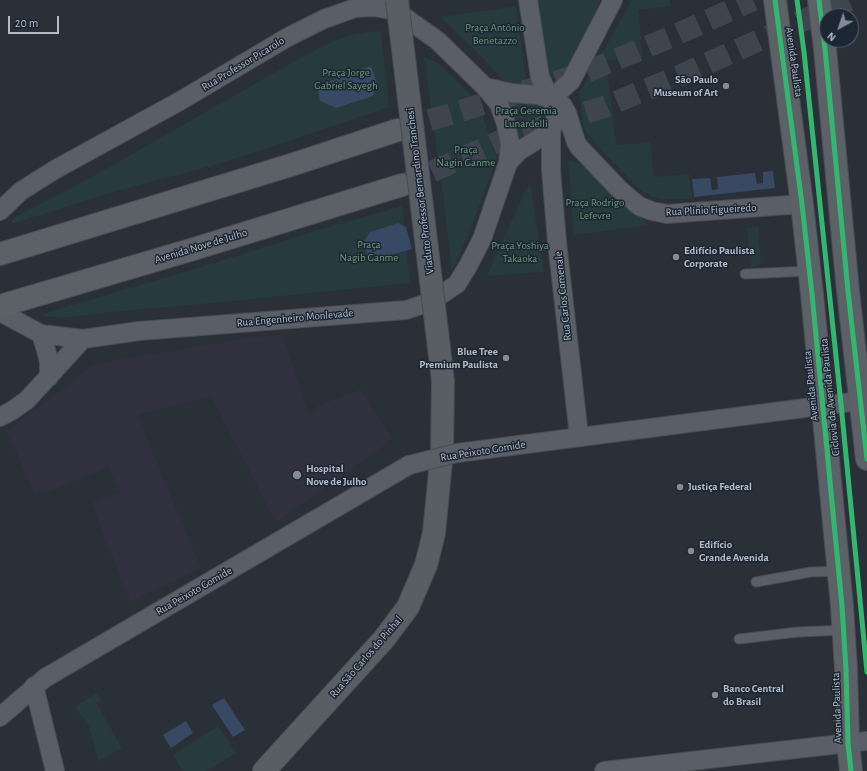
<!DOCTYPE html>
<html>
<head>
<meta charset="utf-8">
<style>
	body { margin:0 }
	#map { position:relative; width:867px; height:771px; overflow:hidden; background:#2a3038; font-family:"Alegreya Sans",sans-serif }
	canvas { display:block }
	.north { position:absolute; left:819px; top:8px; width:40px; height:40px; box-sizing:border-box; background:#1d2633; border:1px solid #59626f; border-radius:50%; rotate:220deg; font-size:11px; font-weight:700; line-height:16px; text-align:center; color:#b4bcc9 }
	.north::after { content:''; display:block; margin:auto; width:14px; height:18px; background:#848b96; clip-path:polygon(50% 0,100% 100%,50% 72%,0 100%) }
	.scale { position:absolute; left:8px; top:16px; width:51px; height:18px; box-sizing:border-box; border:2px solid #b4bcc9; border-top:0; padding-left:5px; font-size:12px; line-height:14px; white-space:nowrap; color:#b4bcc9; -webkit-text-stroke:3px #1d2633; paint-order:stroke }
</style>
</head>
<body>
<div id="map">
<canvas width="867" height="771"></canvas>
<div class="north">N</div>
<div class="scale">20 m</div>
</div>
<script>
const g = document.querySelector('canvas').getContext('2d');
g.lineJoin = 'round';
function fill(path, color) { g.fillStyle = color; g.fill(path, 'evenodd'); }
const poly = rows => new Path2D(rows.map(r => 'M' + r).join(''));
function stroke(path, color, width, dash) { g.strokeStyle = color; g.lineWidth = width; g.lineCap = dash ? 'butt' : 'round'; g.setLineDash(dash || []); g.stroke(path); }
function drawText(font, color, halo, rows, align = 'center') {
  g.font = font + ' "Alegreya Sans",sans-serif'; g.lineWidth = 3; g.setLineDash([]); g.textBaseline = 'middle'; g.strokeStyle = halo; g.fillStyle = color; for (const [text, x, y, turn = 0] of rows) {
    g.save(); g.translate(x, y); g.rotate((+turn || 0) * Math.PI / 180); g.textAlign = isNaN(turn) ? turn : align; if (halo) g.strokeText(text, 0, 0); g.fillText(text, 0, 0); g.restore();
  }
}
fill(poly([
	[283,335,309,416,316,412,315,409,318,406,361,389,392,440,276,523,211,396,137,415,201,568,130,602,91,502,120,492,109,467,45,493,43,490,34,493,7,431,92,366,99,363,246,338]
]), '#31303e');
fill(poly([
	[538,0,600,0,568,72,550,80],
	[632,0,670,0,670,6,638,10,643,57,606,61,616,145,650,142,654,177,689,174,693,199,662,199,653,197,643,192,633,183,587,134,583,126,580,98,580,92],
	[516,6,527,85,508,85,482,57,440,17],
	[381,31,389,107,265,149,211,166,113,192,11,224,12,220,16,217,101,172,286,66,329,43,350,35,367,32],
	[424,57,438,63,476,100,483,117,497,158,474,220,462,249,452,271,443,195],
	[505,101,538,101,548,108,547,124,535,132,521,137,515,141],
	[568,161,579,163,649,225,574,235],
	[530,182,544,272,487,276,511,222],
	[402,206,410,283,224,302,122,311,62,318,44,316,42,314,188,271,322,229],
	[758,227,761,265,751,267,747,228],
	[97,693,101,700,96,703,122,748,98,761,89,726,76,709,78,705],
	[218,726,236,753,207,771,183,771,173,755]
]), '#273a3e');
fill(poly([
	[371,66,378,86,374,90,373,96,336,108,320,101,317,86],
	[773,171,775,188,694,197,692,179,710,178,712,190,718,189,717,177,755,173,757,184,763,183,763,172],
	[398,223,406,227,412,249,369,261,364,241,370,232],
	[224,698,245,730,233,737,212,705],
	[186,721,193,733,171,748,163,735]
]), '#384963');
stroke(poly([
	[398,130,581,74,671,37,753,0],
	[402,185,505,139,604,107,679,76,849,0]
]), '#3f454e', 22, [22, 11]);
const lane = poly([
	[745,274,809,271],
	[756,582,811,572,839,571],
	[739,639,798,632,844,630]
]);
const street = poly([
	[485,87,512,93,538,95,551,99,563,106,567,113,576,142,579,147,618,188,639,206,652,211,667,214,802,204],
	[551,99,571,81,613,0],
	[551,131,551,170,557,242,579,436],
	[508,163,519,151,551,131,556,119,554,107,540,77,528,0],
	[0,211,21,191,56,169,180,101,288,37,324,19,355,8,374,7,396,11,438,41,485,87,499,104,506,124,510,144,508,163,482,239,468,266,457,284,430,302,406,310,139,331,83,339,41,334,0,312],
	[41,334,46,350,49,362,49,377],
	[0,417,13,410,27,400,83,339],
	[488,449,867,400],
	[34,686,55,771],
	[0,717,45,678,409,465],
	[604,771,867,741]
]);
const secondary = poly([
	[264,771,384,639,408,607,426,565,434,533,442,451,443,381]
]);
const primary = poly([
	[775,0,802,204,812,294,842,606,846,669,848,743,851,771],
	[819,0,825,49,848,291,867,459],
	[0,254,291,165,398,130],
	[0,306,187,251,402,185]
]);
stroke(lane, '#484c53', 11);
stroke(street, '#484c53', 20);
stroke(secondary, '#484c53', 24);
stroke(primary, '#484c55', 24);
stroke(lane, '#5a5e66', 9);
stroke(street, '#5a5e66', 18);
stroke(secondary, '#595d64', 22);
stroke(primary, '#5c6168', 22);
const streetBridge = poly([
	[409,465,457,453,488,449]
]);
const secondaryBridge = poly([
	[397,0,443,381]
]);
stroke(streetBridge, '#484c53', 20, []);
stroke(secondaryBridge, '#484c53', 24, []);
stroke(streetBridge, '#5a5e66', 18);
stroke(secondaryBridge, '#595d64', 22);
stroke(poly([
	[775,0,802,204,812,294,842,606,846,669,848,743,851,771],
	[797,0,804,52,841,404,867,672],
	[819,0,825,49,848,291,867,459]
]), '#33b770', 5);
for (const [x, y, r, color] of [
	[726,86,4,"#848b96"],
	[676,257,4,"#848b96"],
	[506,358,4,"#848b96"],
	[297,475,5,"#848b96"],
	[680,487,4,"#848b96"],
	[691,551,4,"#848b96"],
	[715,695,4,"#848b96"]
]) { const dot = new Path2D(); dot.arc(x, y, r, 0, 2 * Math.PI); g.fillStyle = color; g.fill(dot); stroke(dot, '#1d2633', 1.5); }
drawText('11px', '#6b9a76', '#1d2633', [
	["Praça Antônio",495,28],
	["Benetazzo",495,41],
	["Praça Jorge",346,73],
	["Gabriel Sayegh",346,86],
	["Praça Geremia",526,111],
	["Lunardelli",526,124],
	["Praça",466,150],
	["Nagin Ganme",466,163],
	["Praça Rodrigo",595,203],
	["Lefevre",595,216],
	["Praça",369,245],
	["Nagib Ganme",369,258],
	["Praça Yoshiya",520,246],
	["Takaoka",520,259]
]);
drawText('11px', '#b4bcc9', '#1d2633', [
	["Avenida Paulista",794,62,82],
	["Rua Professor Picarolo",243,64,-31],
	["Viaduto Professor Bernardino Tranchesi",420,191,-97],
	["Rua Plínio Figueiredo",711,210,-3],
	["Avenida Nove de Julho",201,246,-17],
	["Rua Carlos Comenale",563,296,-96],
	["Rua Engenheiro Monlevade",295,318,-5],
	["Avenida Paulista",811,386,-96],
	["Ciclovia da Avenida Paulista",830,397,-96],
	["Rua Peixoto Gomide",483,451,-9],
	["Rua Peixoto Gomide",194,591,-30],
	["Rua São Carlos do Pinhal",366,657,-49],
	["Avenida Paulista",837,708,-92]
]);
drawText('bold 11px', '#b4bcc9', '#1d2633', [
	["São Paulo",718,80,"right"],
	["Museum of Art",718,93,"right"],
	["Edifício Paulista",684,251],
	["Corporate",684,264],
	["Blue Tree",498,352,"right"],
	["Premium Paulista",498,365,"right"],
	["Hospital",306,469],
	["Nove de Julho",306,482],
	["Justiça Federal",688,487],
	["Edifício",699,545],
	["Grande Avenida",699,558],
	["Banco Central",723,689],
	["do Brasil",723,702]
], 'left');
</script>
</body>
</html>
